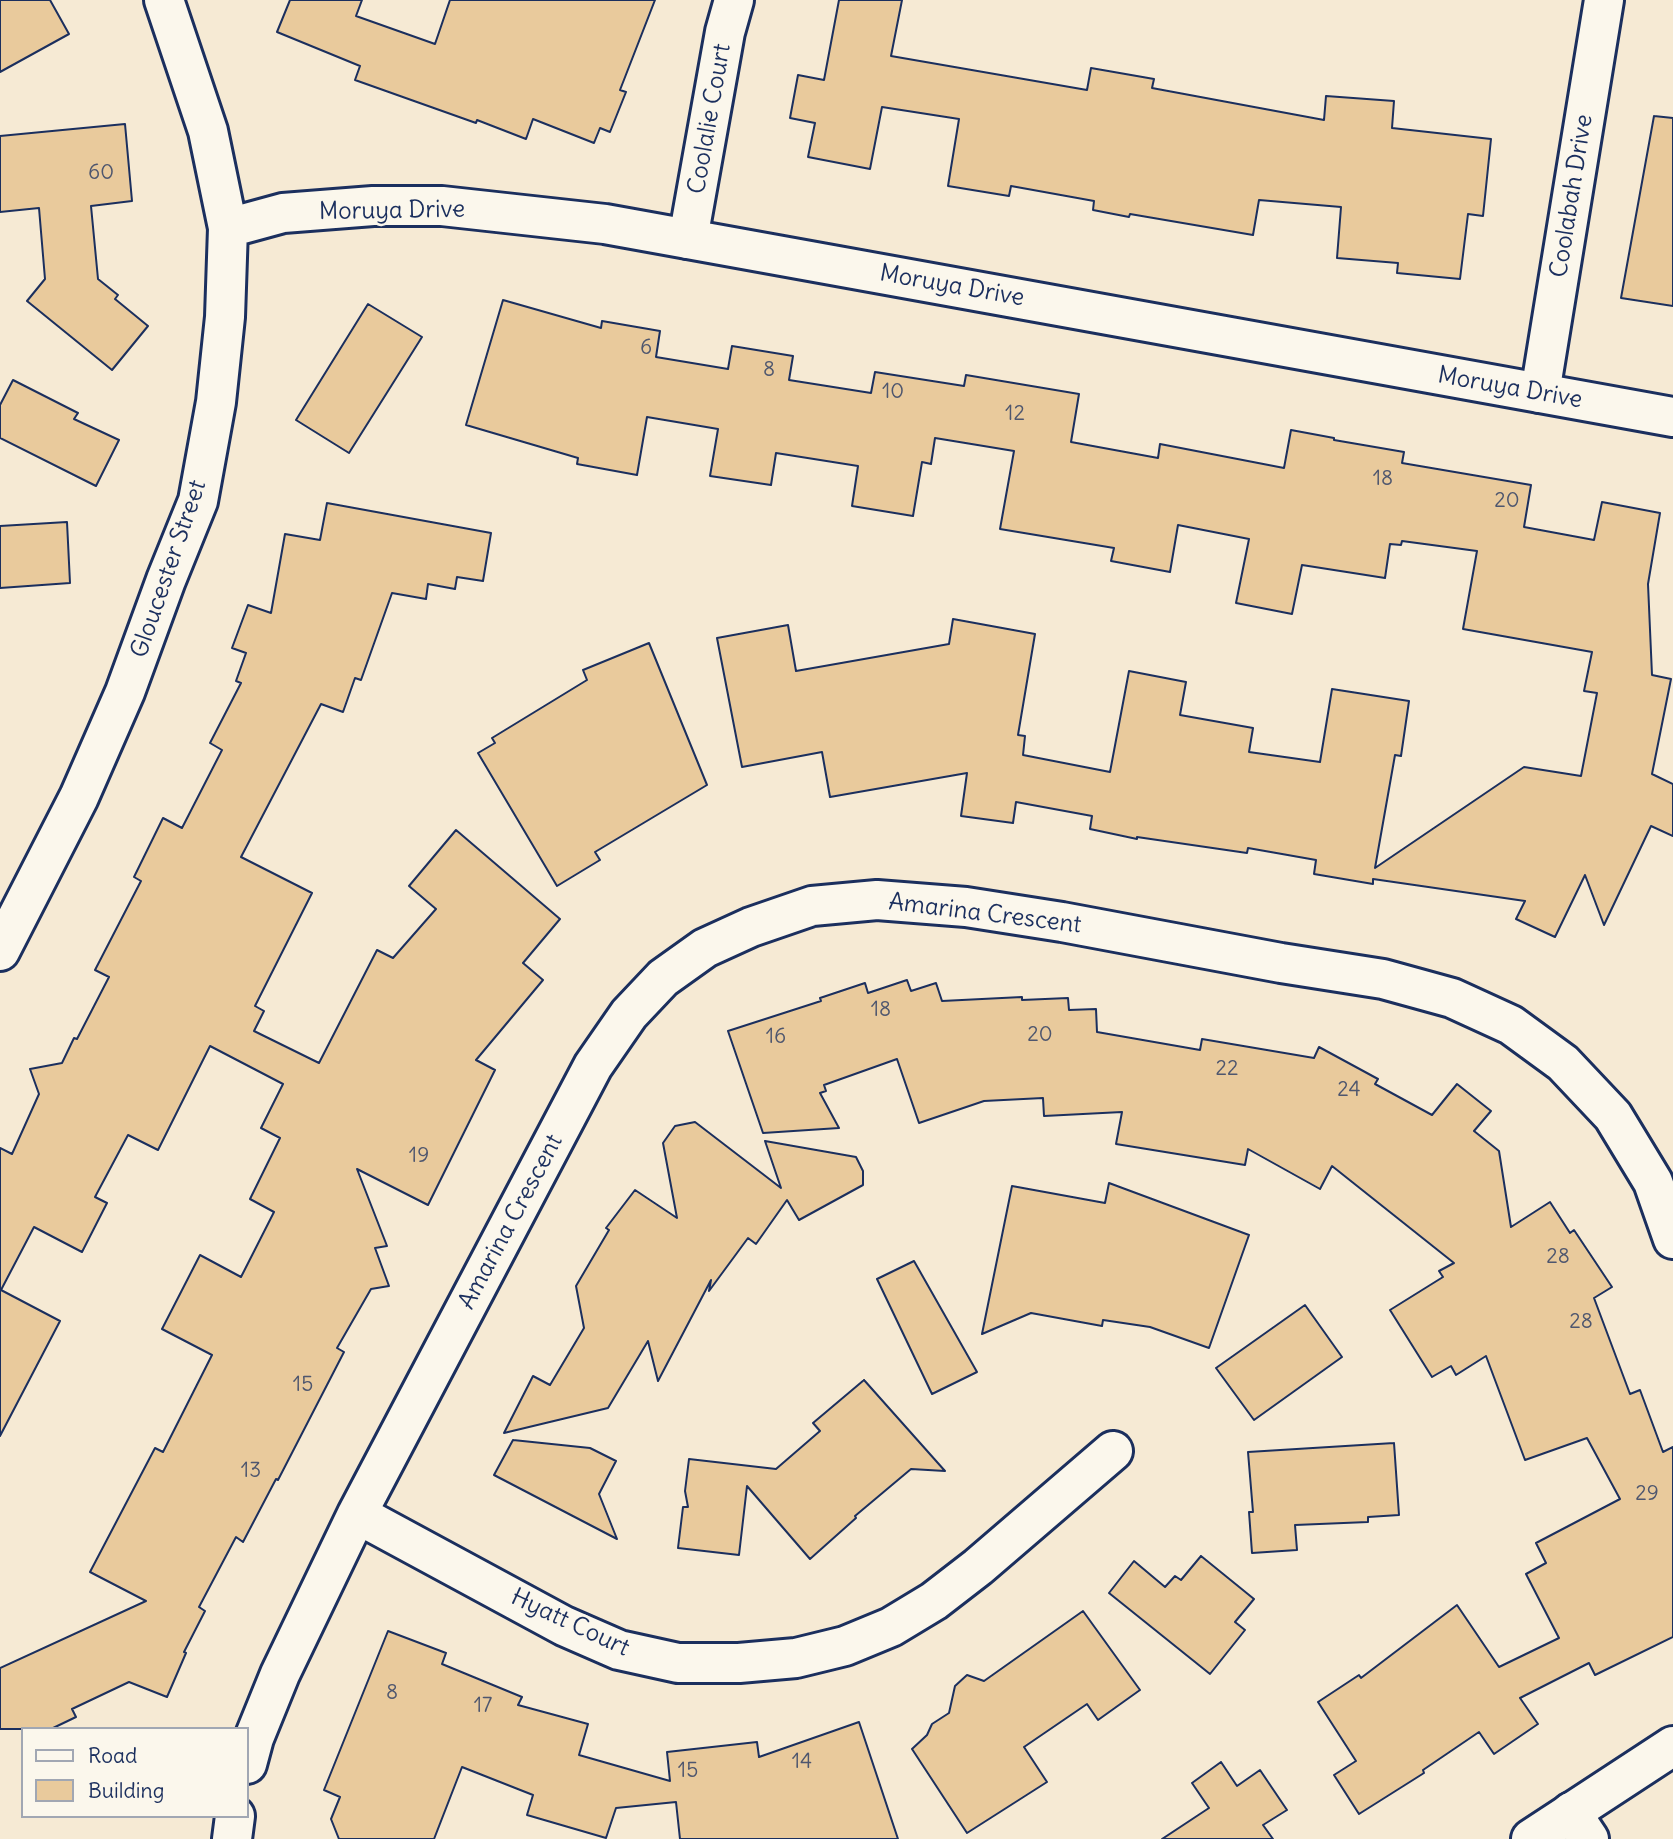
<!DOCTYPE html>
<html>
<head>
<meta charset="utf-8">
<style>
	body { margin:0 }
	#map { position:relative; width:1673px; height:1839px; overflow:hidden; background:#f6ead4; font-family:Delius,sans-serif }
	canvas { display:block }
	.legend { position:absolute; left:21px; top:1727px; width:228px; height:91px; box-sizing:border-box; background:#fbf7ec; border:2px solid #a1a7b3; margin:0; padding:9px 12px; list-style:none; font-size:21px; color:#1b2f5e }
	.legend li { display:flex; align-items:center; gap:14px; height:35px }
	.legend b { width:35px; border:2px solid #a1a7b3 }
</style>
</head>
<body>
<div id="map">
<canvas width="1673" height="1839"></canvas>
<ul class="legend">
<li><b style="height:9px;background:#fbf7ec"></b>Road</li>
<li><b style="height:19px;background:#e9ca9c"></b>Building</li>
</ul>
</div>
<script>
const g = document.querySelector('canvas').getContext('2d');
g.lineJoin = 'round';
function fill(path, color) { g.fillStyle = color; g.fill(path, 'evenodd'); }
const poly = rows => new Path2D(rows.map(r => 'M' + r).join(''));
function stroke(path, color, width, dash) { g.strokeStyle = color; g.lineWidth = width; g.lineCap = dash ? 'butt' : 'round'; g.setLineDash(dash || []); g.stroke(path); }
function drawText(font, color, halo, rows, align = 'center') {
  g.font = font + ' Delius,sans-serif'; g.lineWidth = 5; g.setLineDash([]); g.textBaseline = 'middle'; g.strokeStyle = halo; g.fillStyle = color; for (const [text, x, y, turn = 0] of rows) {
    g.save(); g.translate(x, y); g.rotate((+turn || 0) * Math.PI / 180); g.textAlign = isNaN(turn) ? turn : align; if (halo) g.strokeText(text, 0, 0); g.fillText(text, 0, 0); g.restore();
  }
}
const building = poly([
	[0,0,50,0,69,34,0,72,0,0],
	[290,0,362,0,356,16,435,44,450,0,655,0,620,90,626,92,610,132,600,128,594,143,533,119,526,139,477,120,476,123,355,80,360,66,277,32,290,0],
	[839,0,902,0,891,56,1087,90,1091,68,1154,79,1152,88,1324,120,1326,96,1394,101,1392,128,1491,139,1483,216,1468,214,1460,279,1397,273,1398,263,1337,258,1341,207,1259,200,1253,235,1130,214,1129,217,1093,210,1094,201,1011,186,1009,196,948,186,959,119,882,107,870,169,808,157,815,123,790,118,798,75,824,80,839,0],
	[1654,116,1673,118,1673,306,1621,298,1654,116],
	[125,124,132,201,91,206,98,279,118,295,115,299,148,326,112,370,27,301,45,279,39,208,0,212,0,136,125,124],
	[503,300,601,328,602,321,660,331,656,357,728,369,732,346,793,356,789,380,871,393,875,372,964,386,966,375,1079,394,1071,442,1158,458,1160,444,1284,468,1291,430,1334,438,1334,440,1404,452,1402,463,1531,485,1524,527,1594,540,1602,502,1660,513,1648,584,1652,675,1671,679,1652,774,1673,784,1673,836,1651,826,1604,925,1585,875,1555,937,1516,919,1525,901,1373,879,1373,884,1314,874,1316,860,1248,848,1247,853,1137,837,1137,839,1090,829,1092,816,1016,802,1013,823,961,816,967,773,830,797,822,752,742,767,717,638,788,625,796,671,949,644,953,619,1035,634,1018,735,1025,736,1023,755,1110,772,1129,671,1186,682,1180,715,1253,728,1249,752,1320,762,1332,689,1409,701,1401,756,1395,755,1375,868,1524,767,1581,776,1597,693,1584,691,1592,652,1463,629,1477,551,1402,541,1401,545,1390,544,1385,578,1302,565,1292,614,1236,603,1249,539,1178,525,1170,572,1111,561,1114,548,1000,529,1014,451,935,438,931,464,922,462,913,516,852,506,858,466,776,453,771,485,710,476,718,429,647,417,637,475,577,464,578,458,466,425,503,300],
	[368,304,422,337,349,453,296,420,368,304],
	[13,380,78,413,74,419,119,440,96,486,0,438,0,405,13,380],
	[327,503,491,533,483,581,457,577,455,589,428,584,426,599,392,593,361,680,355,678,343,712,321,704,241,857,312,893,255,1006,264,1011,254,1031,319,1063,377,950,393,958,436,909,409,886,456,830,560,919,523,963,543,980,476,1060,495,1070,428,1205,357,1169,387,1246,375,1248,389,1286,371,1289,337,1348,344,1352,278,1480,276,1479,243,1542,236,1537,199,1607,205,1611,184,1652,186,1653,167,1697,129,1682,72,1709,76,1717,51,1729,0,1729,0,1668,146,1601,90,1572,155,1448,163,1452,212,1355,162,1329,200,1255,241,1277,274,1212,250,1199,280,1138,261,1128,283,1084,210,1046,158,1150,128,1135,95,1197,107,1203,82,1252,34,1227,1,1290,60,1321,0,1436,0,1148,12,1154,39,1094,30,1069,62,1063,74,1038,77,1039,109,977,95,970,141,881,134,877,163,818,182,828,222,750,210,743,241,683,236,681,246,653,232,648,248,605,271,613,285,534,320,540,327,503],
	[67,522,70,583,0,588,0,526,67,522],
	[649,643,707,785,595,852,600,860,557,886,478,753,495,743,492,738,587,680,583,670,649,643],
	[907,980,911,991,936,983,942,1001,1022,997,1022,1000,1068,998,1069,1010,1096,1009,1097,1032,1200,1050,1202,1039,1314,1058,1319,1047,1378,1079,1375,1084,1432,1115,1457,1084,1491,1111,1474,1131,1499,1151,1511,1227,1550,1202,1570,1233,1574,1230,1612,1287,1594,1298,1630,1394,1640,1390,1663,1452,1673,1447,1673,1637,1595,1675,1589,1663,1520,1698,1538,1724,1494,1754,1479,1732,1423,1770,1424,1773,1359,1814,1334,1775,1356,1761,1318,1702,1359,1675,1361,1678,1457,1605,1499,1667,1559,1638,1526,1574,1546,1563,1536,1543,1620,1499,1587,1438,1525,1460,1486,1356,1456,1375,1451,1366,1432,1377,1390,1310,1443,1277,1439,1271,1454,1263,1332,1166,1320,1189,1248,1149,1245,1165,1116,1144,1122,1112,1044,1116,1043,1098,984,1101,919,1123,897,1059,824,1085,826,1091,820,1093,839,1128,763,1133,728,1031,821,1001,820,998,865,983,868,993,907,980],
	[695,1122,781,1188,765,1141,856,1157,863,1171,863,1185,799,1220,787,1200,756,1244,748,1238,709,1291,711,1280,658,1381,648,1341,608,1408,504,1433,533,1376,550,1385,584,1328,576,1286,609,1230,606,1228,635,1190,677,1218,663,1143,675,1126,695,1122],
	[1109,1183,1249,1235,1209,1348,1150,1327,1103,1320,1102,1326,1031,1313,982,1334,1012,1186,1105,1203,1109,1183],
	[914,1261,977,1372,932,1394,877,1279,914,1261],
	[1305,1305,1342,1357,1254,1420,1216,1368,1305,1305],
	[864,1380,945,1471,911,1469,855,1516,856,1518,810,1559,747,1486,739,1555,678,1548,683,1507,688,1507,685,1491,689,1459,776,1469,820,1431,813,1423,864,1380],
	[513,1440,590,1448,616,1461,599,1494,617,1539,494,1475,513,1440],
	[1394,1443,1399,1515,1368,1517,1368,1522,1295,1525,1297,1550,1252,1553,1249,1512,1253,1512,1248,1452,1394,1443],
	[1201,1556,1254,1599,1235,1622,1245,1630,1210,1674,1109,1593,1134,1561,1165,1587,1175,1576,1181,1580,1201,1556],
	[1083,1611,1140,1690,1098,1720,1087,1704,1024,1747,1047,1782,967,1833,912,1749,927,1735,932,1724,949,1713,955,1686,967,1675,984,1681,1083,1611],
	[388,1631,446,1653,442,1664,522,1697,518,1705,588,1724,579,1755,670,1781,667,1752,757,1742,759,1757,859,1722,898,1839,680,1839,676,1802,616,1808,606,1838,527,1815,533,1795,462,1767,434,1839,339,1839,331,1819,340,1797,324,1790,388,1631],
	[1221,1762,1237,1786,1260,1770,1287,1810,1263,1825,1273,1839,1162,1839,1209,1808,1192,1783,1221,1762]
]);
fill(building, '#e9ca9c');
stroke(building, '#1b2f5e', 2);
const minor = poly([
	[688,239,725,32,734,0],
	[1540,393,1604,0],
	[357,1514,564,1626,619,1650,678,1663,739,1663,796,1658,845,1646,891,1627,934,1601,978,1567,1113,1451],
	[247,1764,254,1738,280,1674,357,1514,593,1066,629,1014,663,978,705,948,751,927,812,906,877,900,966,907,1062,922,1281,963,1383,979,1452,998,1511,1025,1563,1063,1613,1116,1653,1182,1673,1239],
	[1571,1812,1589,1839],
	[232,1839,235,1816]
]);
const tertiary = poly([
	[228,228,283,213,373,206,442,206,605,224,1673,417],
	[0,951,79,797,125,692,166,580,198,501,216,402,225,317,228,228,208,131,164,0],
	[1531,1839,1673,1746]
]);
stroke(minor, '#1b2f5e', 44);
stroke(tertiary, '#1b2f5e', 44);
stroke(minor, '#fbf7ec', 38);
stroke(tertiary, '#fbf7ec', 38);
drawText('21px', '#4e566e', null, [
	["60",101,173],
	["6",646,348],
	["8",769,370],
	["10",893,392],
	["12",1015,414],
	["18",1383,479],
	["20",1507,501],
	["18",881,1010],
	["20",1040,1035],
	["16",776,1037],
	["22",1227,1069],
	["24",1349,1090],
	["19",419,1156],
	["28",1558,1257],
	["28",1581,1322],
	["15",303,1385],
	["13",251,1471],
	["29",1647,1494],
	["8",392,1693],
	["17",483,1706],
	["14",802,1762],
	["15",688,1771]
]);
drawText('24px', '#1b2f5e', '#fbf7ec', [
	["Coolalie Court",710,119,-80],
	["Coolabah Drive",1572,196,-81],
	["Moruya Drive",392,211,-1],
	["Moruya Drive",952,286,10],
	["Moruya Drive",1510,388,10],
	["Gloucester Street",169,569,-71],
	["Amarina Crescent",985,914,7],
	["Amarina Crescent",511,1222,-62],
	["Hyatt Court",570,1623,25]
]);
</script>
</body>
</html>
